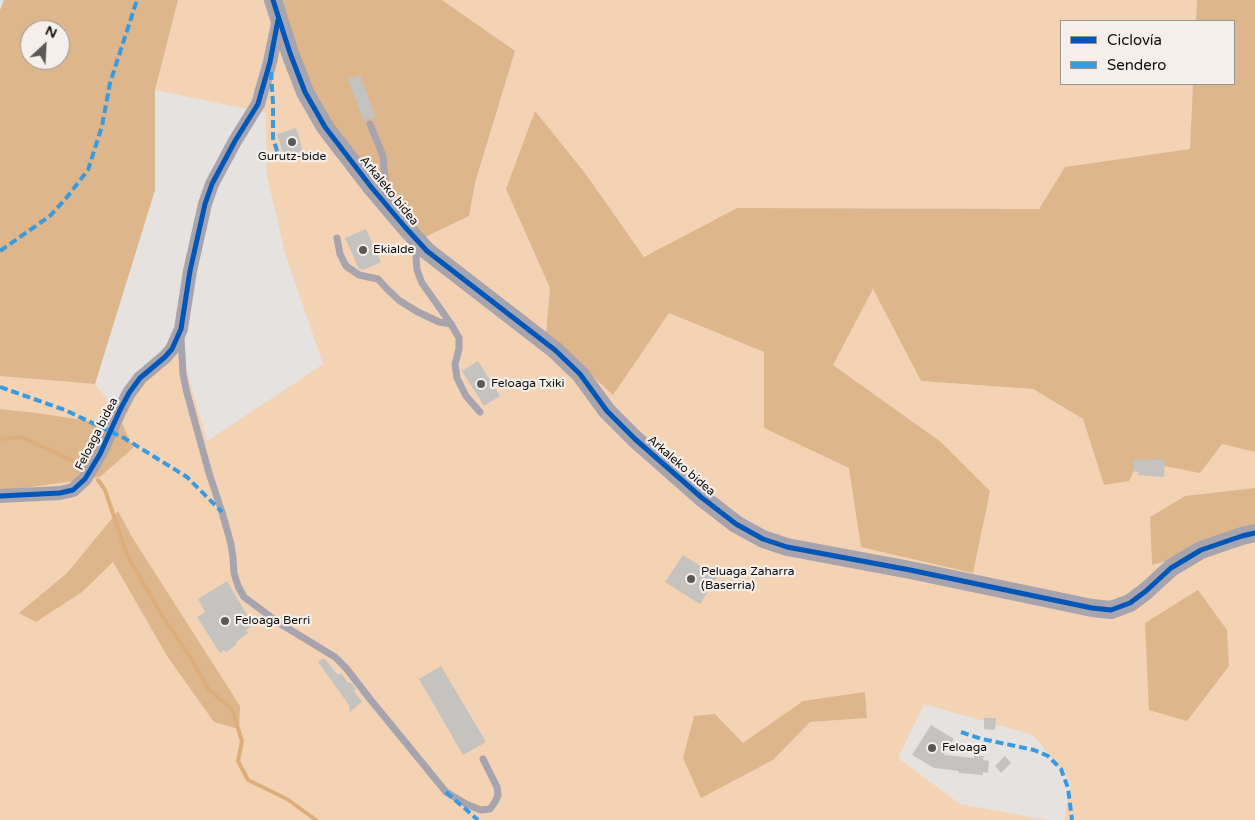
<!DOCTYPE html>
<html>
<head>
<meta charset="utf-8">
<style>
	body { margin:0 }
	#map { position:relative; width:1255px; height:820px; overflow:hidden; background:#e5e2df; font-family:"Varela Round",sans-serif }
	canvas { display:block }
	.legend { position:absolute; left:1060px; top:20px; width:175px; height:65px; box-sizing:border-box; background:#f4efea; border:1px solid #999592; margin:0; padding:6px 9px; list-style:none; font-size:15px; color:#110f0e }
	.legend li { display:flex; align-items:center; gap:10px; height:25px }
	.legend b { width:25px; border:1px solid #999592 }
	.north { position:absolute; left:20px; top:20px; width:50px; height:50px; box-sizing:border-box; background:#f4efea; border:1px solid #999592; border-radius:50%; rotate:25deg; font-size:14px; font-weight:700; line-height:20px; text-align:center; color:#110f0e }
	.north::after { content:''; display:block; margin:auto; width:18px; height:22px; background:#5b5957; clip-path:polygon(50% 0,100% 100%,50% 72%,0 100%) }
</style>
</head>
<body>
<div id="map">
<canvas width="1255" height="820"></canvas>
<ul class="legend">
<li><b style="height:6px;background:#0057b8"></b>Ciclovía</li>
<li><b style="height:6px;background:#3a9ade"></b>Sendero</li>
</ul>
<div class="north">N</div>
</div>
<script>
const g = document.querySelector('canvas').getContext('2d');
g.lineJoin = 'round';
function fill(path, color) { g.fillStyle = color; g.fill(path, 'evenodd'); }
const poly = rows => new Path2D(rows.map(r => 'M' + r).join(''));
function stroke(path, color, width, dash) { g.strokeStyle = color; g.lineWidth = width; g.lineCap = dash ? 'butt' : 'round'; g.setLineDash(dash || []); g.stroke(path); }
function drawText(font, color, halo, rows, align = 'center') {
  g.font = font + ' "Varela Round",sans-serif'; g.lineWidth = 4.5; g.setLineDash([]); g.textBaseline = 'middle'; g.strokeStyle = halo; g.fillStyle = color; for (const [text, x, y, turn = 0] of rows) {
    g.save(); g.translate(x, y); g.rotate((+turn || 0) * Math.PI / 180); g.textAlign = isNaN(turn) ? turn : align; if (halo) g.strokeText(text, 0, 0); g.fillText(text, 0, 0); g.restore();
  }
}
fill(poly([
	[178,0,281,0,469,216,475,183,515,51,442,0,1197,0,1196,21,1061,21,1061,84,1193,84,1190,149,1065,167,1039,209,737,208,644,257,585,173,535,112,506,189,550,288,546,334,669,313,764,352,764,428,849,468,941,442,833,365,873,289,921,381,1033,389,1083,419,1104,485,1139,461,1222,444,1255,452,1255,488,1185,496,1150,517,1152,565,1255,538,1255,820,1064,820,1071,782,1033,735,924,704,898,758,960,804,1047,820,0,820,0,490,103,423,37,413,0,409,0,376,95,384,117,411,178,340,207,441,301,379,323,364,285,253,267,176,266,113,155,90],
	[118,512,132,537,167,656,113,562,19,613,67,573],
	[865,693,867,718,810,722,773,760,694,716,715,714,743,743]
]), '#f3d3b3');
fill(poly([
	[4,0,178,0,155,90,155,190,95,384,0,376,0,10],
	[30,30,60,30,60,60,30,60],
	[281,0,442,0,515,51,475,183,469,216,425,237,374,180,297,79],
	[1197,0,1255,0,1255,452,1222,444,1200,473,1139,461,1129,481,1104,485,1083,419,1033,389,921,381,873,289,833,365,941,442,990,491,973,573,861,547,849,468,764,428,764,352,669,313,613,395,546,334,550,288,506,189,535,111,585,173,644,257,737,208,1039,209,1065,167,1190,149,1193,84,1234,84,1234,21,1196,21],
	[0,409,37,413,103,423,117,412,133,448,100,477,12,490,0,490],
	[1255,488,1255,538,1152,565,1150,517,1185,496],
	[118,511,132,537,240,706,239,729,214,722,167,656,113,562,82,592,36,622,19,613,67,573],
	[1198,590,1227,630,1229,666,1187,721,1149,710,1145,623],
	[865,692,867,718,810,722,773,760,701,798,683,758,694,716,715,714,743,743,803,701]
]), '#ddb68c');
stroke(poly([
	[0,439,21,437,71,460],
	[98,480,105,490,127,555,161,614,192,660,209,690,232,709,242,741,238,761,248,780,287,799,316,820]
]), '#deae7a', 4);
fill(poly([
	[360,75,376,117,368,119,364,122,348,79],
	[296,128,303,151,284,156,277,134],
	[366,229,381,262,363,270,359,269,345,238],
	[478,361,500,396,484,406,462,371],
	[1140,459,1165,460,1164,477,1138,475,1139,472,1133,471,1134,460,1139,460],
	[683,555,717,577,700,604,665,582],
	[227,581,253,625,246,630,248,633,236,642,237,644,226,652,224,650,220,653,197,617,205,612,198,599],
	[324,658,338,675,341,673,348,683,350,682,356,689,354,691,362,702,350,712,349,705,318,662],
	[441,666,486,742,463,755,419,679],
	[984,718,996,718,995,730,984,729],
	[931,725,954,739,944,755,974,758,974,755,984,756,983,760,989,761,988,773,983,772,983,775,958,773,959,771,934,768,912,755],
	[1005,756,1011,763,1001,773,995,766]
]), '#c5c3c0');
stroke(poly([
	[370,124,383,156,385,180,385,199],
	[337,238,340,254,346,266,359,275,378,279,388,290,400,301,418,312,439,322,451,324],
	[420,247,416,258,417,270,422,283,451,324,459,338,459,349,455,364,457,378,466,396,480,412],
	[181,337,183,374,187,393,209,473,222,512,231,544,233,558,234,573,238,586,244,597,279,623,335,657,346,668,370,699,446,792,466,804,481,810,490,809,495,802,498,795,497,787,483,759]
]), '#a8a4ae', 7);
stroke(poly([
	[0,496,60,493,73,490,85,479,100,454,120,410,129,393,140,378,165,357,172,349,181,329,190,271,205,204,212,184,235,141,258,104,270,62,279,19]
]), '#a8a4ae', 14);
stroke(poly([
	[273,0,290,53,305,92,325,127,372,188,405,227,427,251,555,350,580,374,607,411,635,439,701,497,736,524,763,539,787,547,910,570,1092,608,1111,610,1130,603,1146,591,1171,568,1201,550,1242,536,1255,533]
]), '#a8a4ae', 18);
stroke(poly([
	[271,72,273,103,273,138,278,154],
	[0,251,50,216,67,197,88,170,102,126,110,83,137,0],
	[0,387,65,410,124,438,187,477,222,512],
	[961,732,982,739,1034,750,1048,756,1061,769,1068,788,1072,820],
	[446,792,478,820]
]), '#3a9ade', 4, [8, 4]);
stroke(poly([
	[273,0,290,53,305,92,325,127,372,188,405,227,427,251,555,350,580,374,607,411,635,439,701,497,736,524,763,539,787,547,910,570,1092,608,1111,610,1130,603,1146,591,1171,568,1201,550,1242,536,1255,533],
	[0,496,60,493,73,490,85,479,100,454,120,410,129,393,140,378,165,357,172,349,181,329,190,271,205,204,212,184,235,141,258,104,270,62,278,20]
]), '#0057b8', 5);
for (const [x, y, r, color] of [
	[292,142,5,"#5b5957"],
	[363,250,5,"#5b5957"],
	[481,384,5,"#5b5957"],
	[691,579,5,"#5b5957"],
	[225,621,5,"#5b5957"],
	[932,748,5,"#5b5957"]
]) { const dot = new Path2D(); dot.arc(x, y, r, 0, 2 * Math.PI); g.fillStyle = color; g.fill(dot); stroke(dot, '#f4efea', 2); }
drawText('12px', '#110f0e', '#f4efea', [
	["Gurutz-bide",292,157,"center"],
	["Ekialde",373,250],
	["Feloaga Txiki",491,384],
	["Peluaga Zaharra",701,572],
	["(Baserria)",701,586],
	["Feloaga Berri",235,621],
	["Feloaga",942,748]
], 'left');
drawText('12px', '#110f0e', '#f4efea', [
	["Arkaleko bidea",389,191,51],
	["Feloaga bidea",97,434,-63],
	["Arkaleko bidea",681,466,41]
]);
</script>
</body>
</html>
